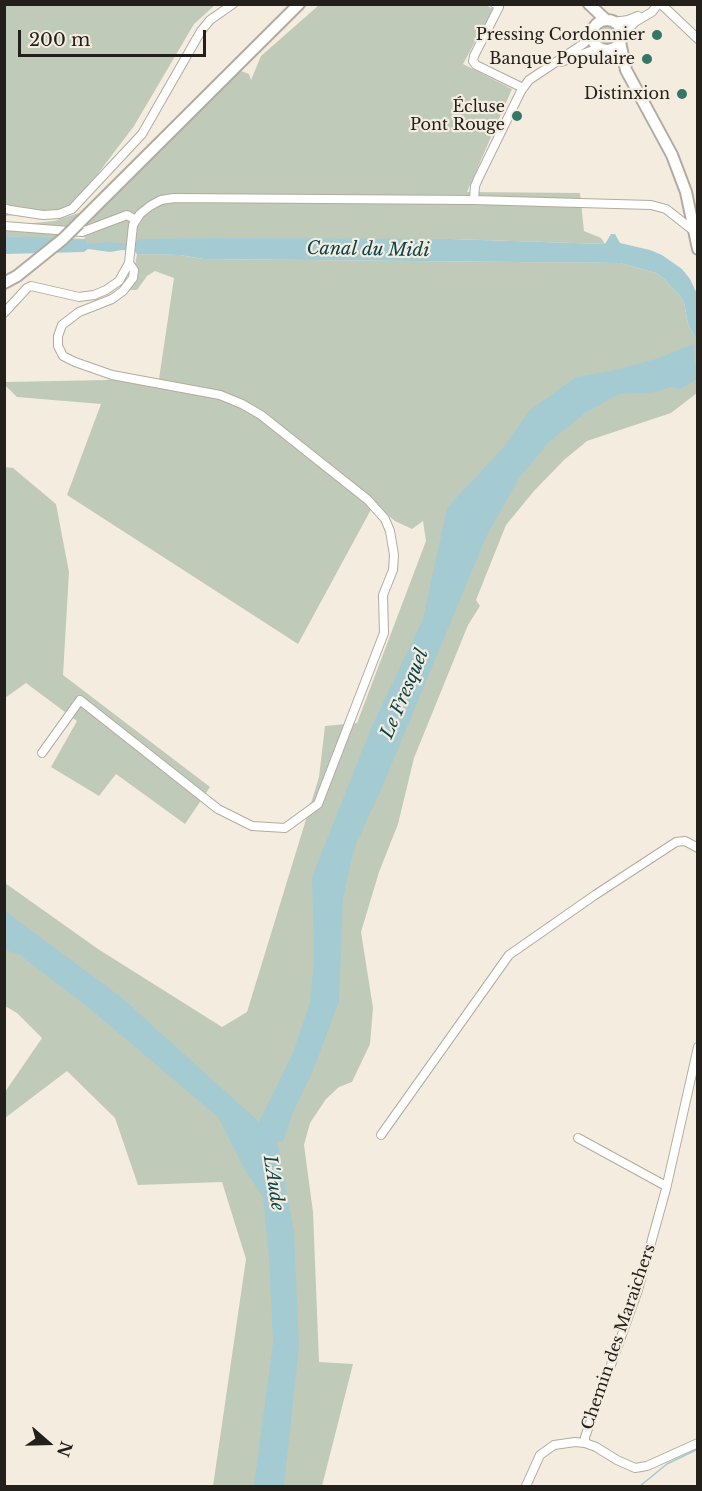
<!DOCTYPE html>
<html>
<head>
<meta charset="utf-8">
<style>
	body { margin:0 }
	#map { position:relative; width:702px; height:1491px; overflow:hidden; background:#f4ecdf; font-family:"Libre Baskerville",serif }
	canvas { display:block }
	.frame { position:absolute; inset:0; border:6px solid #23201c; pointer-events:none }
	.north { position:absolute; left:18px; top:1413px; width:60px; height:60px; -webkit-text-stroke:4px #f4ecdf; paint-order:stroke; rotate:110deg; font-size:16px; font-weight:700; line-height:24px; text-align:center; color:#23201c }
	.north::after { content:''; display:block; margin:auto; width:21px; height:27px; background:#23201c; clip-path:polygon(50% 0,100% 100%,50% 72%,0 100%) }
	.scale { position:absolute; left:18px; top:30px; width:188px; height:27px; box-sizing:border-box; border:3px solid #23201c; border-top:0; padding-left:8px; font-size:18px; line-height:21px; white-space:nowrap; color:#23201c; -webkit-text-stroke:4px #f4ecdf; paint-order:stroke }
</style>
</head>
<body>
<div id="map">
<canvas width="702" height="1491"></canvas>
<div class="frame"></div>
<div class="north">N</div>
<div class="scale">200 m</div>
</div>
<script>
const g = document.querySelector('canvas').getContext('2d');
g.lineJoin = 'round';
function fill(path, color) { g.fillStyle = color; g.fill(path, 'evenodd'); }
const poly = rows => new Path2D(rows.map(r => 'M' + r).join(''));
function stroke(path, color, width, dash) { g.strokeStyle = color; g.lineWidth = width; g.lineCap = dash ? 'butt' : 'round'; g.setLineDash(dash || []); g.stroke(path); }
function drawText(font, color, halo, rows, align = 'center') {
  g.font = font + ' "Libre Baskerville",serif'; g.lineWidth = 4.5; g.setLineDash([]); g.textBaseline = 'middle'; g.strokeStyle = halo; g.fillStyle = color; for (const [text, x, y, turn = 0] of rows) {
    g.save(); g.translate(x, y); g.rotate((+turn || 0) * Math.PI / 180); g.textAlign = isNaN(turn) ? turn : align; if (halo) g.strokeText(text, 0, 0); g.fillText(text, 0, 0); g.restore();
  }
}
fill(poly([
	[484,4,493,9,463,64,512,89,467,192,580,193,584,231,601,238,605,244,451,239,138,239,134,244,88,244,86,242,79,223,228,75,241,71,249,74,251,80,261,56,319,5],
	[4,5,215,5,194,24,134,126,81,196,67,209,5,216],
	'595 35a12 12 0 1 1 24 0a12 12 0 1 1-24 0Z',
	[82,212,56,239,5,236,4,226,54,221],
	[137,254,180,255,203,259,620,263,656,273,663,278,679,295,684,302,688,324,695,338,698,348,697,393,671,413,587,441,564,460,534,491,506,525,476,600,480,606,468,625,414,758,398,824,379,872,361,932,373,1008,370,1044,352,1082,339,1087,326,1099,310,1123,304,1145,313,1212,319,1362,353,1364,322,1486,213,1486,246,1259,222,1182,138,1185,115,1118,67,1071,5,1118,5,1092,42,1038,17,1013,5,1006,5,883,98,949,222,1027,247,1012,319,777,325,726,357,723,426,541,423,521,412,529,395,521,374,504,298,644,67,495,101,404,17,397,5,385,5,382,159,379,174,278,155,271,147,276,137,290,130,290,127,286,133,278],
	[5,467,13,468,56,504,69,572,63,675,210,787,185,824,116,774,99,796,51,767,77,721,26,683,5,698,4,568,6,555,4,554]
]), '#c0cab9');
fill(poly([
	[611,234,615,234,620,243,650,250,662,255,682,269,690,279,697,294,697,348,695,338,688,324,684,302,679,295,663,278,656,273,620,263,203,259,180,255,137,254,134,251,122,250,110,252,88,249,84,252,5,254,4,236,85,239,88,244,107,242,134,244,138,239,215,238,451,239,605,244],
	[693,344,697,379,681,389,672,387,650,393,619,394,585,413,549,442,519,478,486,537,383,785,354,849,343,898,339,1002,312,1073,293,1112,283,1142,277,1142,294,1231,299,1347,284,1486,254,1486,273,1342,269,1257,263,1197,243,1167,218,1117,89,1008,20,955,5,950,5,911,121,997,259,1122,293,1053,310,1002,314,959,312,877,372,726,423,619,447,508,502,449,530,410,576,377,611,371,656,359]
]), '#a4cbd2');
stroke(poly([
	[640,1486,667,1464,698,1449]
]), '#a4cbd2', 1.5);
const minor = poly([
	[495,4,499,7,474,56,473,61,476,65,523,88],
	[661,4,698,39],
	[614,22,628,20,638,16],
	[622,36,635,22,652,12,658,4],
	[561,62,599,48],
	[474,200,475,186,478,179,521,91,529,80,583,44,592,36],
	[4,208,10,210,43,215,59,214,72,209,142,134,201,31,210,20,233,4],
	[4,226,82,232,127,215,136,220],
	[4,313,27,288,31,286,79,297,94,295,106,290,119,281,129,263,133,225,140,214,150,206,161,200,174,198,474,200,651,205,666,209,694,231],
	[42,753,80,700,218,809,252,826,285,828,318,804,384,633,383,595,393,570,394,555,390,531,385,519,368,500,261,415,242,404,220,395,112,375,75,362,63,356,58,346,58,336,62,325,79,312,112,299,123,291,133,278,134,270,129,263],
	[381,1135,509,955,595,895,676,842,685,841,698,848],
	[578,1138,666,1186],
	[585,1443,585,1437,638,1290,666,1189,698,1047],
	[526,1486,540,1455,554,1445,575,1442,585,1443,596,1447,617,1460,635,1468,647,1466,698,1443]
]);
const major = poly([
	[589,4,606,20],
	'592 35a15 15 0 1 1 30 0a15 15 0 1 1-30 0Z',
	[620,42,626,70,672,155,686,192,698,249],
	[79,223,299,4],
	[4,283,17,276]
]);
stroke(minor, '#b3ab9f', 10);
stroke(major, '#b3ab9f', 14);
stroke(minor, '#fff', 8);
stroke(major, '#fff', 10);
const majorBridge = poly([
	[17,276,63,239,79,223]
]);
stroke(majorBridge, '#b3ab9f', 14, []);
stroke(majorBridge, '#fff', 10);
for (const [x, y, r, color] of [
	[657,35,6,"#367665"],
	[647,59,6,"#367665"],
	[682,94,6,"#367665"],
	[517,116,6,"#367665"]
]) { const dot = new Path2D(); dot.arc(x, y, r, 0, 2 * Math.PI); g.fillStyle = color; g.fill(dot); stroke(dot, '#f4ecdf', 2); }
drawText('16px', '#23201c', '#f4ecdf', [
	["Pressing Cordonnier",645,35],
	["Banque Populaire",635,59],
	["Distinxion",670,94],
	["Écluse",505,107],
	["Pont Rouge",505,125]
], 'right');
drawText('16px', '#23201c', '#f4ecdf', [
	["Chemin des Maraichers",619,1337,-71]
]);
drawText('italic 18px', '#07444c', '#f4ecdf', [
	["Canal du Midi",368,250,1],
	["Le Fresquel",405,694,-67],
	["L'Aude",273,1183,81]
]);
</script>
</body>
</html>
